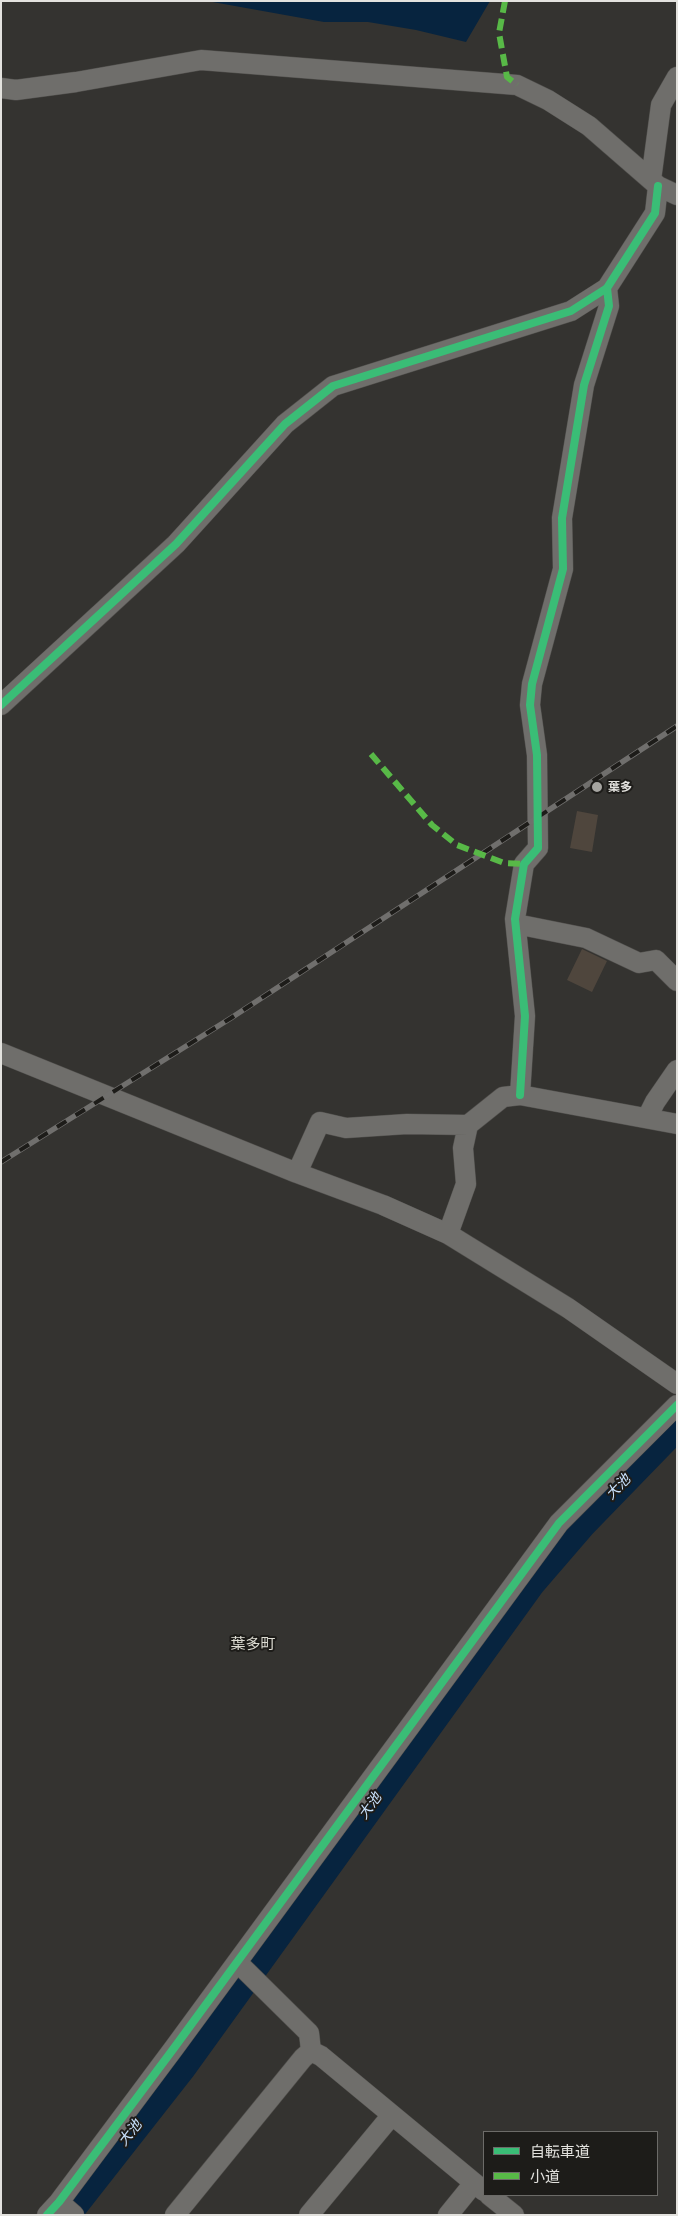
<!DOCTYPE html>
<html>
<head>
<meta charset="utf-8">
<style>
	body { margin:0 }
	#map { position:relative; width:678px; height:2216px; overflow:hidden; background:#343330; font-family:"Asap Condensed","Noto Sans JP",sans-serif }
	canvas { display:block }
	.frame { position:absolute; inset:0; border:2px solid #e3e2de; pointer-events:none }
	.legend { position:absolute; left:483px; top:2131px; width:175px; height:65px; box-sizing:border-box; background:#1d1c19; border:1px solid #6c6b68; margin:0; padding:6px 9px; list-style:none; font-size:15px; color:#e3e2de }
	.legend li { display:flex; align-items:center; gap:10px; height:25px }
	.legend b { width:25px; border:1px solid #6c6b68 }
</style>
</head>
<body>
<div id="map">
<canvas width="678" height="2216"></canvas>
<div class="frame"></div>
<ul class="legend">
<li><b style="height:6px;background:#3abd76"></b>自転車道</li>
<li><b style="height:6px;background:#58b947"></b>小道</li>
</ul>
</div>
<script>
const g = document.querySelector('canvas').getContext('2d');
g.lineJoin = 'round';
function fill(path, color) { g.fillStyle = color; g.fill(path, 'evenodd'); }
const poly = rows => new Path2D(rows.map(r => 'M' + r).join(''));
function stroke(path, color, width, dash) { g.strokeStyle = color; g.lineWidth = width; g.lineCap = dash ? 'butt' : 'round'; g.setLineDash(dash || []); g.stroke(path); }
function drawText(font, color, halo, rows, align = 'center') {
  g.font = font + ' "Asap Condensed","Noto Sans JP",sans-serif'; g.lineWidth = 4; g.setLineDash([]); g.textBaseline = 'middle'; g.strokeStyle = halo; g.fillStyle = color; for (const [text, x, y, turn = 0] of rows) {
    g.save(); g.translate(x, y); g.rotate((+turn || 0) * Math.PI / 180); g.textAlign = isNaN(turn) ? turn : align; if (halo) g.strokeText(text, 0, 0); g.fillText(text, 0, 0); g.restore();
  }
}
fill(poly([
	[207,1,490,1,466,42,416,30,368,22,324,22]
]), '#07243f');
stroke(poly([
	[66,2215,182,2067,531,1583,581,1525,677,1426]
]), '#07243f', 29);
fill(poly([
	[577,811,598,815,592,852,570,848],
	[582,949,607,961,592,992,567,980]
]), '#4f463d');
const minor = poly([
	[1,88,16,90,76,82,201,60,517,85,548,100,589,126,658,186,677,195],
	[651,180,661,105,677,77],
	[1,705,176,544,285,424,333,386,571,311,607,288,655,213,658,186],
	[516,924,586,938,639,963,656,960,677,981],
	[1,1053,297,1173,383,1205,448,1234,568,1308,677,1384],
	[520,1095,525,1016,515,919,524,864,538,848,537,755,530,705,532,684,563,569,562,518,584,385,609,306,607,288],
	[647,1118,655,1102,677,1070],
	[297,1173,320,1122,346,1128,407,1124,468,1125],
	[448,1234,466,1184,463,1148,468,1125,503,1097,520,1095,677,1124],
	[237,1962,309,2033,311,2051],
	[489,2195,514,2215],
	[59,2202,74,2215],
	[47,2215,59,2202,174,2048,559,1523,677,1405],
	[175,2215,303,2058,311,2051,321,2056,484,2191],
	[309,2215,392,2115],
	[448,2215,474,2183]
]);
stroke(minor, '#504f4c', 21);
stroke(minor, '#6f6e6b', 20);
const rail = poly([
	[1,1162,231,1018,677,726]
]);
stroke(rail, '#706f6d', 5.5);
stroke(rail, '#1d1c19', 4, [11]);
stroke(poly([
	[505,1,499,33,507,77,517,85],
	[371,754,432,825,457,845,504,863,524,864]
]), '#58b947', 6, [12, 6]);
stroke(poly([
	[1,705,176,544,285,424,333,386,571,311,607,288,655,213,658,186],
	[520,1095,525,1016,515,919,524,864,538,848,537,755,530,705,532,684,563,569,562,518,584,385,609,306,607,288],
	[47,2215,59,2202,174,2048,559,1523,677,1405]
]), '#3abd76', 8);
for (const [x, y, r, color] of [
	[597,787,6,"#a6a5a1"]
]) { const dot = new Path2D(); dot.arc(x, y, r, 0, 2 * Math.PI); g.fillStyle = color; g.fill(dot); stroke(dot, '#1d1c19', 2); }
drawText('bold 12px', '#e3e2de', '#1d1c19', [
	["葉多",608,787]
], 'left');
drawText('italic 14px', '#cae3fe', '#1d1c19', [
	["大池",618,1487,-46],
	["大池",370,1806,-54],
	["大池",130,2133,-52]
]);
drawText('15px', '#dddcd3', '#1d1c19', [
	["葉多町",253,1644]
]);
</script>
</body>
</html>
